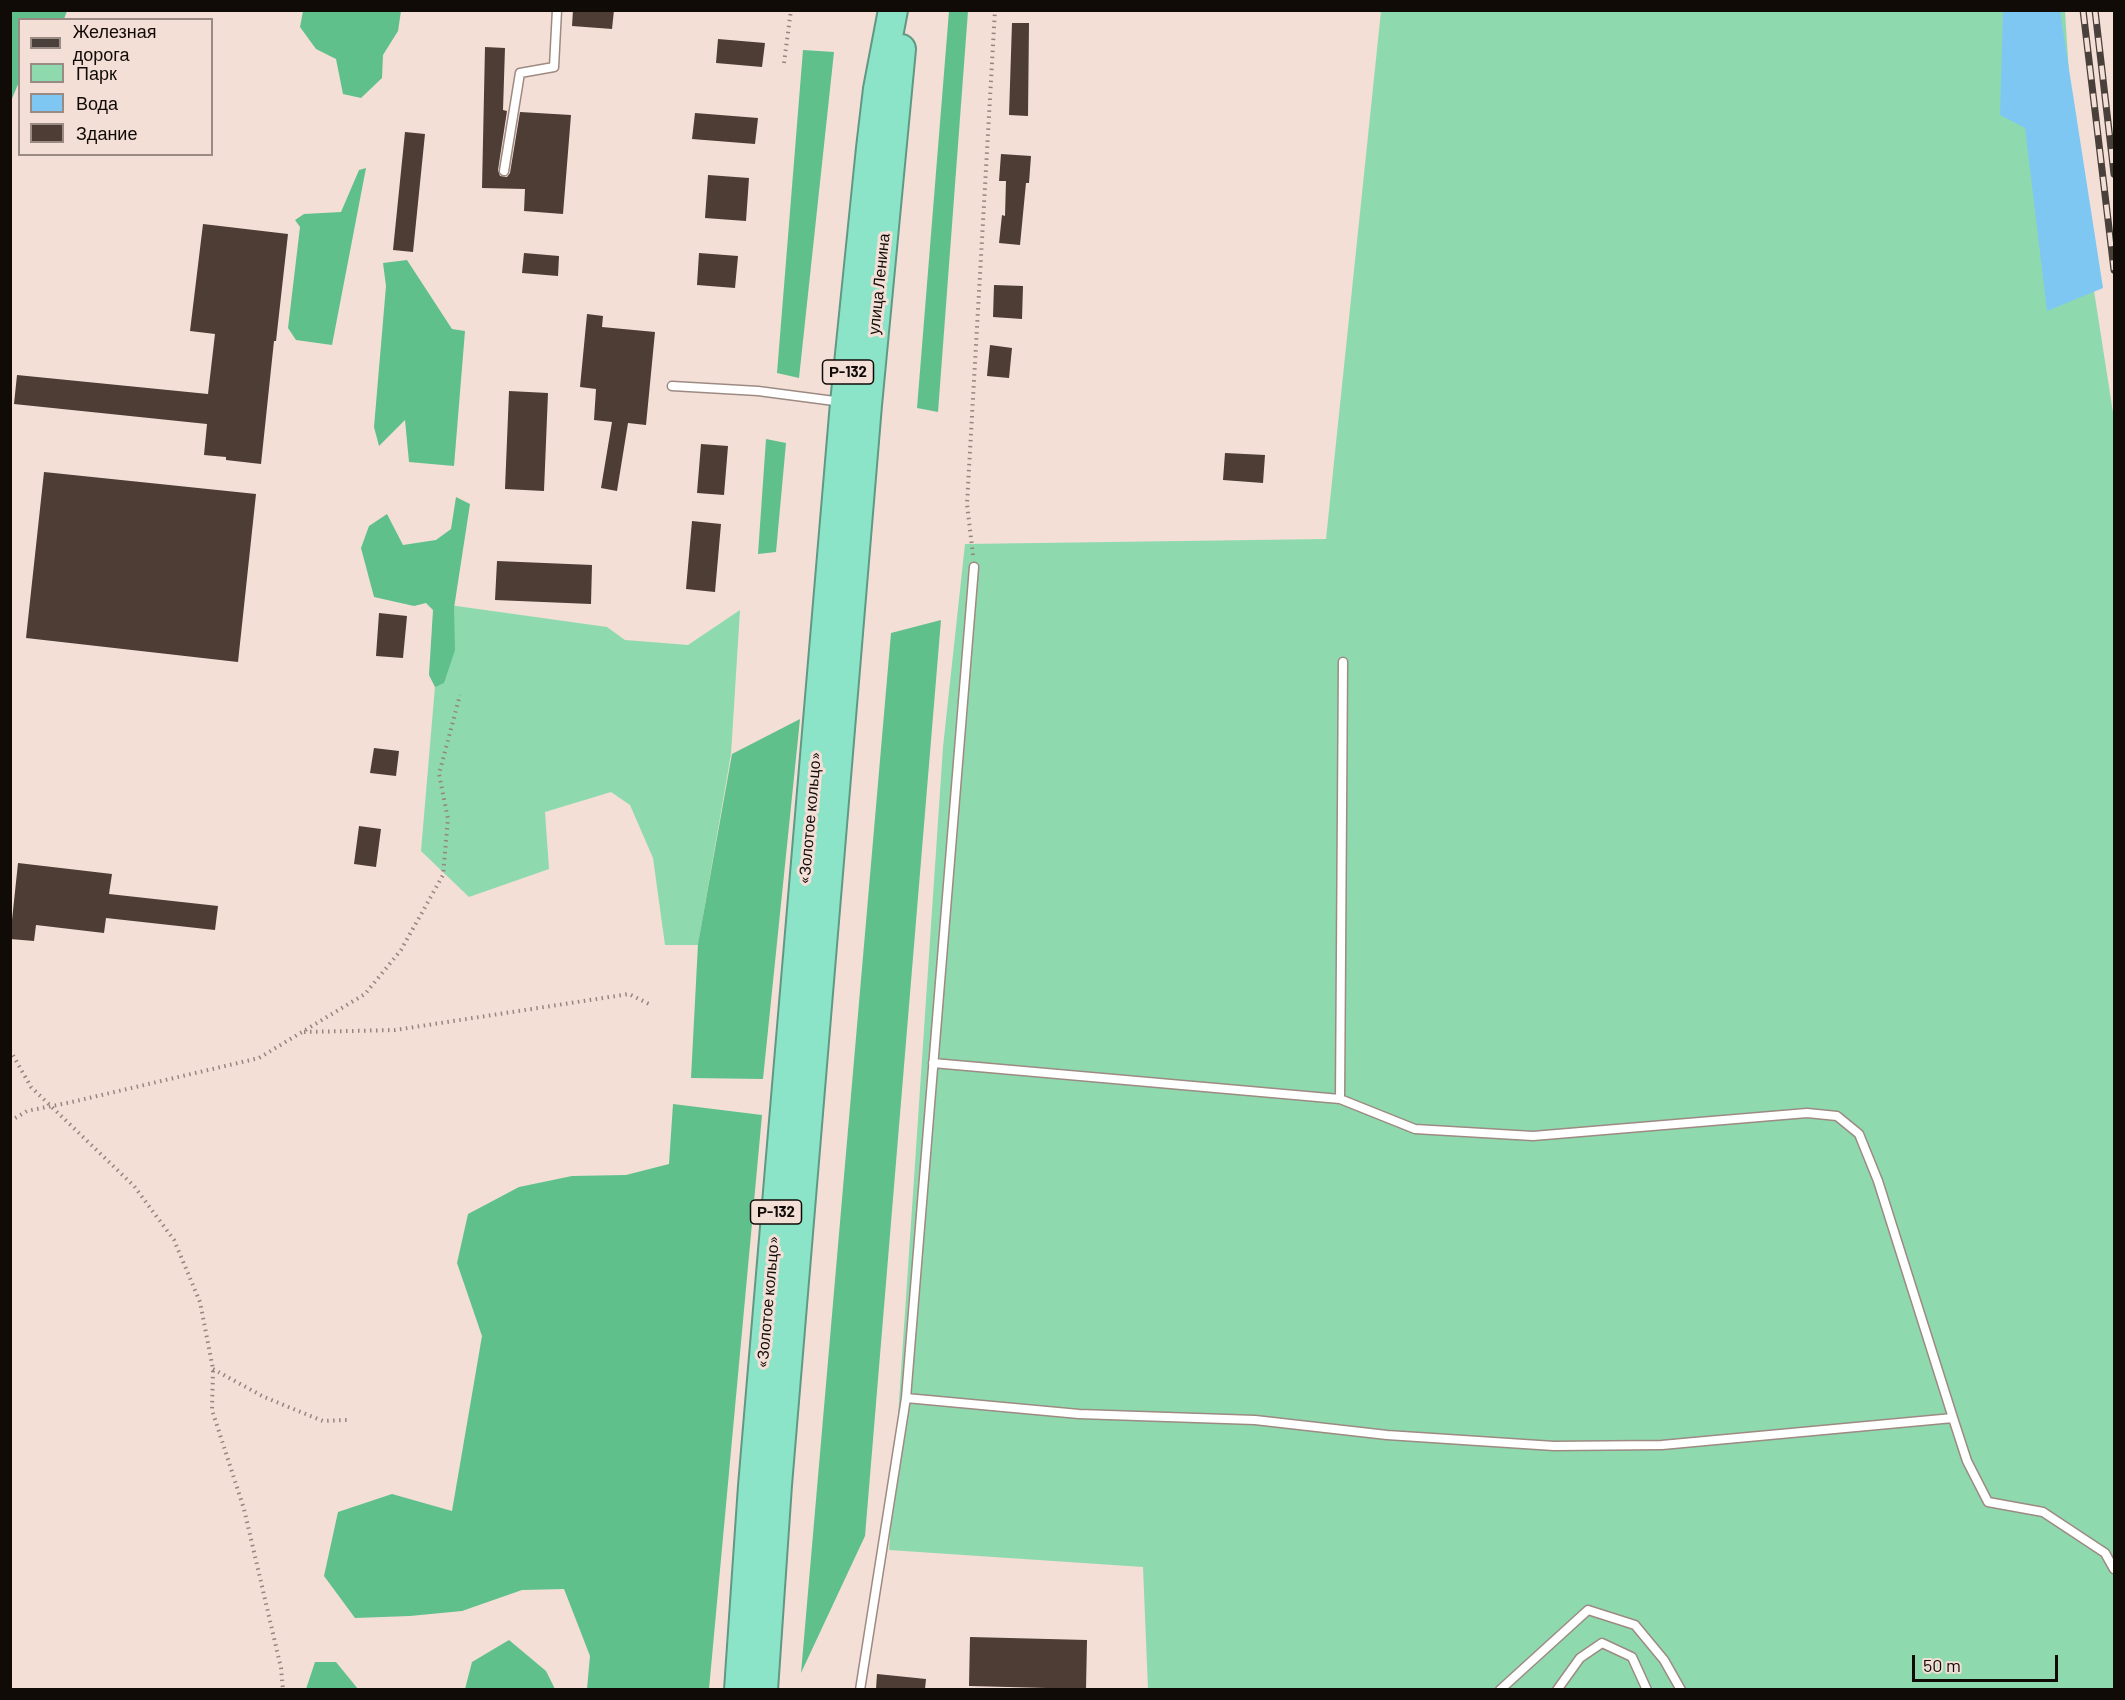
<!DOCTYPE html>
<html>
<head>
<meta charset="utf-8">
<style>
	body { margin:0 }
	#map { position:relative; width:2125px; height:1700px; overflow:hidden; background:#f3dfd6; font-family:Barlow,sans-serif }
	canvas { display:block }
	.frame { position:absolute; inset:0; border:12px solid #110b08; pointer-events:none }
	.legend { position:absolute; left:18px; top:18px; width:195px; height:138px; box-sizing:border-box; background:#f3dfd6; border:2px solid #998a84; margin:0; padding:8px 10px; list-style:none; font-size:18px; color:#110b08 }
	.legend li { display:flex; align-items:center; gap:12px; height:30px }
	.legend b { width:30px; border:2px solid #998a84 }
	.scale { position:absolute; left:1912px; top:1655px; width:146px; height:27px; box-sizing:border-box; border:3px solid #110b08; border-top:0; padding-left:8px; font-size:18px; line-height:21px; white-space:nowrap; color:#110b08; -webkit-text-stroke:4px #f3dfd6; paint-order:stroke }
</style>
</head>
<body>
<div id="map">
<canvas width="2125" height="1700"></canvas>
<div class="frame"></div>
<ul class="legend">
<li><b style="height:8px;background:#49403b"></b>Железная дорога</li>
<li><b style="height:16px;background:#8edaae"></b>Парк</li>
<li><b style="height:16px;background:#7ec7f3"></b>Вода</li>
<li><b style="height:16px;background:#4d3d35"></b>Здание</li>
</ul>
<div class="scale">50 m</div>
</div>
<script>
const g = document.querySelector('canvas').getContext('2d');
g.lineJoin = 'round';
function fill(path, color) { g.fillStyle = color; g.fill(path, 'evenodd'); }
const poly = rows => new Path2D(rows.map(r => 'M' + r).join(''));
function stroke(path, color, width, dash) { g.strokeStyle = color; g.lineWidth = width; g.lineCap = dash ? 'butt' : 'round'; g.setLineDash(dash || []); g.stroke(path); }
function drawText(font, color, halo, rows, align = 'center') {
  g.font = font + ' Barlow,sans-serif'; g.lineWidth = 6; g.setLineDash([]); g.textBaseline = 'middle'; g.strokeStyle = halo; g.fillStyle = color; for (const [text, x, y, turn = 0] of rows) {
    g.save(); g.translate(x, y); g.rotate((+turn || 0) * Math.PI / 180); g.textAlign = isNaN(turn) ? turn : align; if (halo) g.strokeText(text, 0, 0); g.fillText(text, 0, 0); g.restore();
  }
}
fill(poly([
	[1381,11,2065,11,2075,169,2114,419,2114,1689,1148,1689,1143,1567,889,1550,943,747,965,544,1326,539],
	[442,604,607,627,625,640,688,645,740,610,731,754,698,945,665,945,653,858,630,805,611,792,545,812,549,869,469,897,421,851]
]), '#8edaae');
fill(poly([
	[11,10,67,11,64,19,20,20,19,82,11,101],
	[303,11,401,11,398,31,383,55,382,78,361,98,343,94,336,59,316,49,300,27],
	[949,11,968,11,938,412,917,408],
	[803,50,834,52,799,378,777,373],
	[366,168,332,345,296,340,288,328,300,227,295,220,304,214,341,212,359,170],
	[407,260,452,329,465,331,454,466,409,462,405,420,379,446,374,427,386,286,383,263],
	[766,439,786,443,776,552,758,554],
	[456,497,470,504,454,608,455,650,444,683,435,687,429,675,433,610,426,603,414,606,374,597,361,548,369,526,387,514,403,545,436,540,451,529],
	[941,620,865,1536,801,1673,891,633],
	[800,719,763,1079,691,1078,698,944,732,754],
	[673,1104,762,1115,709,1689,587,1689,590,1656,564,1589,522,1590,462,1611,410,1616,355,1618,324,1576,338,1512,392,1494,452,1511,482,1336,457,1263,468,1214,519,1187,572,1176,626,1175,669,1164],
	[509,1640,546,1671,555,1689,465,1689,472,1662],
	[315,1662,336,1662,358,1689,306,1689]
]), '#5fc08c');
fill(poly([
	[2003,11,2060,11,2103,288,2047,311,2025,128,2000,115]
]), '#7ec7f3');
fill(poly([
	[573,10,614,10,612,29,572,26],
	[1012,23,1029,23,1028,116,1009,115],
	[718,39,765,43,762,67,716,63],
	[485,47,505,48,503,110,507,111,498,170,500,176,507,177,510,173,520,112,571,115,563,214,524,211,525,189,482,188],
	[695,113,758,118,755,144,692,139],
	[405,132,425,134,413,252,393,250],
	[1001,154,1031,156,1029,183,1026,183,1020,245,999,243,1002,215,1005,216,1006,181,999,181],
	[708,175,749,178,746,221,705,218],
	[203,224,288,234,276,341,274,341,261,464,226,460,226,457,204,455,207,424,14,404,17,375,208,394,215,334,190,331],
	[524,253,559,256,558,276,522,273],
	[699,253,738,256,735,288,697,285],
	[994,285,1023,286,1022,319,993,317],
	[587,314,603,316,602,327,655,332,646,425,628,423,617,491,601,488,612,422,594,420,596,389,580,387],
	[990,345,1012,348,1009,378,987,376],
	[509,391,548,393,544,491,505,489],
	[701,444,728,446,724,495,697,493],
	[1225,453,1265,455,1263,483,1223,480],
	[44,472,256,494,238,662,26,638],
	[692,521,721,524,715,592,686,589],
	[497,561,592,565,591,604,495,600],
	[379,613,407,616,403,658,376,656],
	[374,748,399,751,396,776,370,773],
	[359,826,381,829,376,867,354,864],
	[18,863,112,874,109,894,218,906,215,930,106,918,104,933,36,925,34,941,10,939],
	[970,1637,1087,1640,1086,1689,969,1686],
	[877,1674,926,1679,925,1689,876,1689]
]), '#4d3d35');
const lane = poly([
	[504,171,520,73,554,67,557,10],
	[672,386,758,391,842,402],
	[933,1063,1340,1099,1343,662],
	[1340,1099,1415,1129,1533,1136,1807,1113,1837,1116,1859,1134,1878,1181,1953,1418],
	[906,1398,1079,1414,1255,1420,1387,1435,1554,1446,1662,1445,1953,1418,1967,1461,1988,1502,2043,1512,2105,1553,2114,1569],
	[860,1690,906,1398,974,567],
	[1500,1690,1588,1610,1635,1625,1664,1660,1681,1690],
	[1557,1690,1580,1658,1602,1643,1632,1657,1647,1690]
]);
const highway = poly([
	[739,1690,753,1486,845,403,871,148,878,89,893,10],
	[763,1690,777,1485,867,405,901,49]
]);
stroke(lane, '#9d8a82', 11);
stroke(highway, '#609884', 32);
stroke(poly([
	[784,63,791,10],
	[973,555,967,504,995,10],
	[304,1032,395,1030,629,994,649,1004],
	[10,1050,31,1087,134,1186,174,1240,200,1302,213,1369,212,1410,244,1509,281,1668,283,1690],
	[10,1121,27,1111,72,1102,259,1058,365,994,401,950,443,875,448,819,439,774,460,695],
	[213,1369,264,1397,323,1421,347,1420]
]), '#94867f', 4, [1.5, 4.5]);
stroke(lane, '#fff', 8);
stroke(highway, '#8be4c7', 28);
const rail = poly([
	[2083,10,2114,270],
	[2095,10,2114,174]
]);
stroke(rail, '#49403b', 7);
stroke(rail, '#f3dfd6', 4.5, [14]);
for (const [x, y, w] of [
	[848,372,51],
	[776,1212,51]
]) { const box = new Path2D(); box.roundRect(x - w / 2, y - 12, w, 24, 4.5); g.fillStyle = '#f3dfd6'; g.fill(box); stroke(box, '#110b08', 1.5); }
drawText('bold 15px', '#110b08', null, [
	["Р-132",848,372],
	["Р-132",776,1212]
]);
drawText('16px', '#110b08', '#f3dfd6', [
	["улица Ленина",879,284,-84],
	["«Золотое кольцо»",810,818,-85],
	["«Золотое кольцо»",768,1302,-85]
]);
</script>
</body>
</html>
